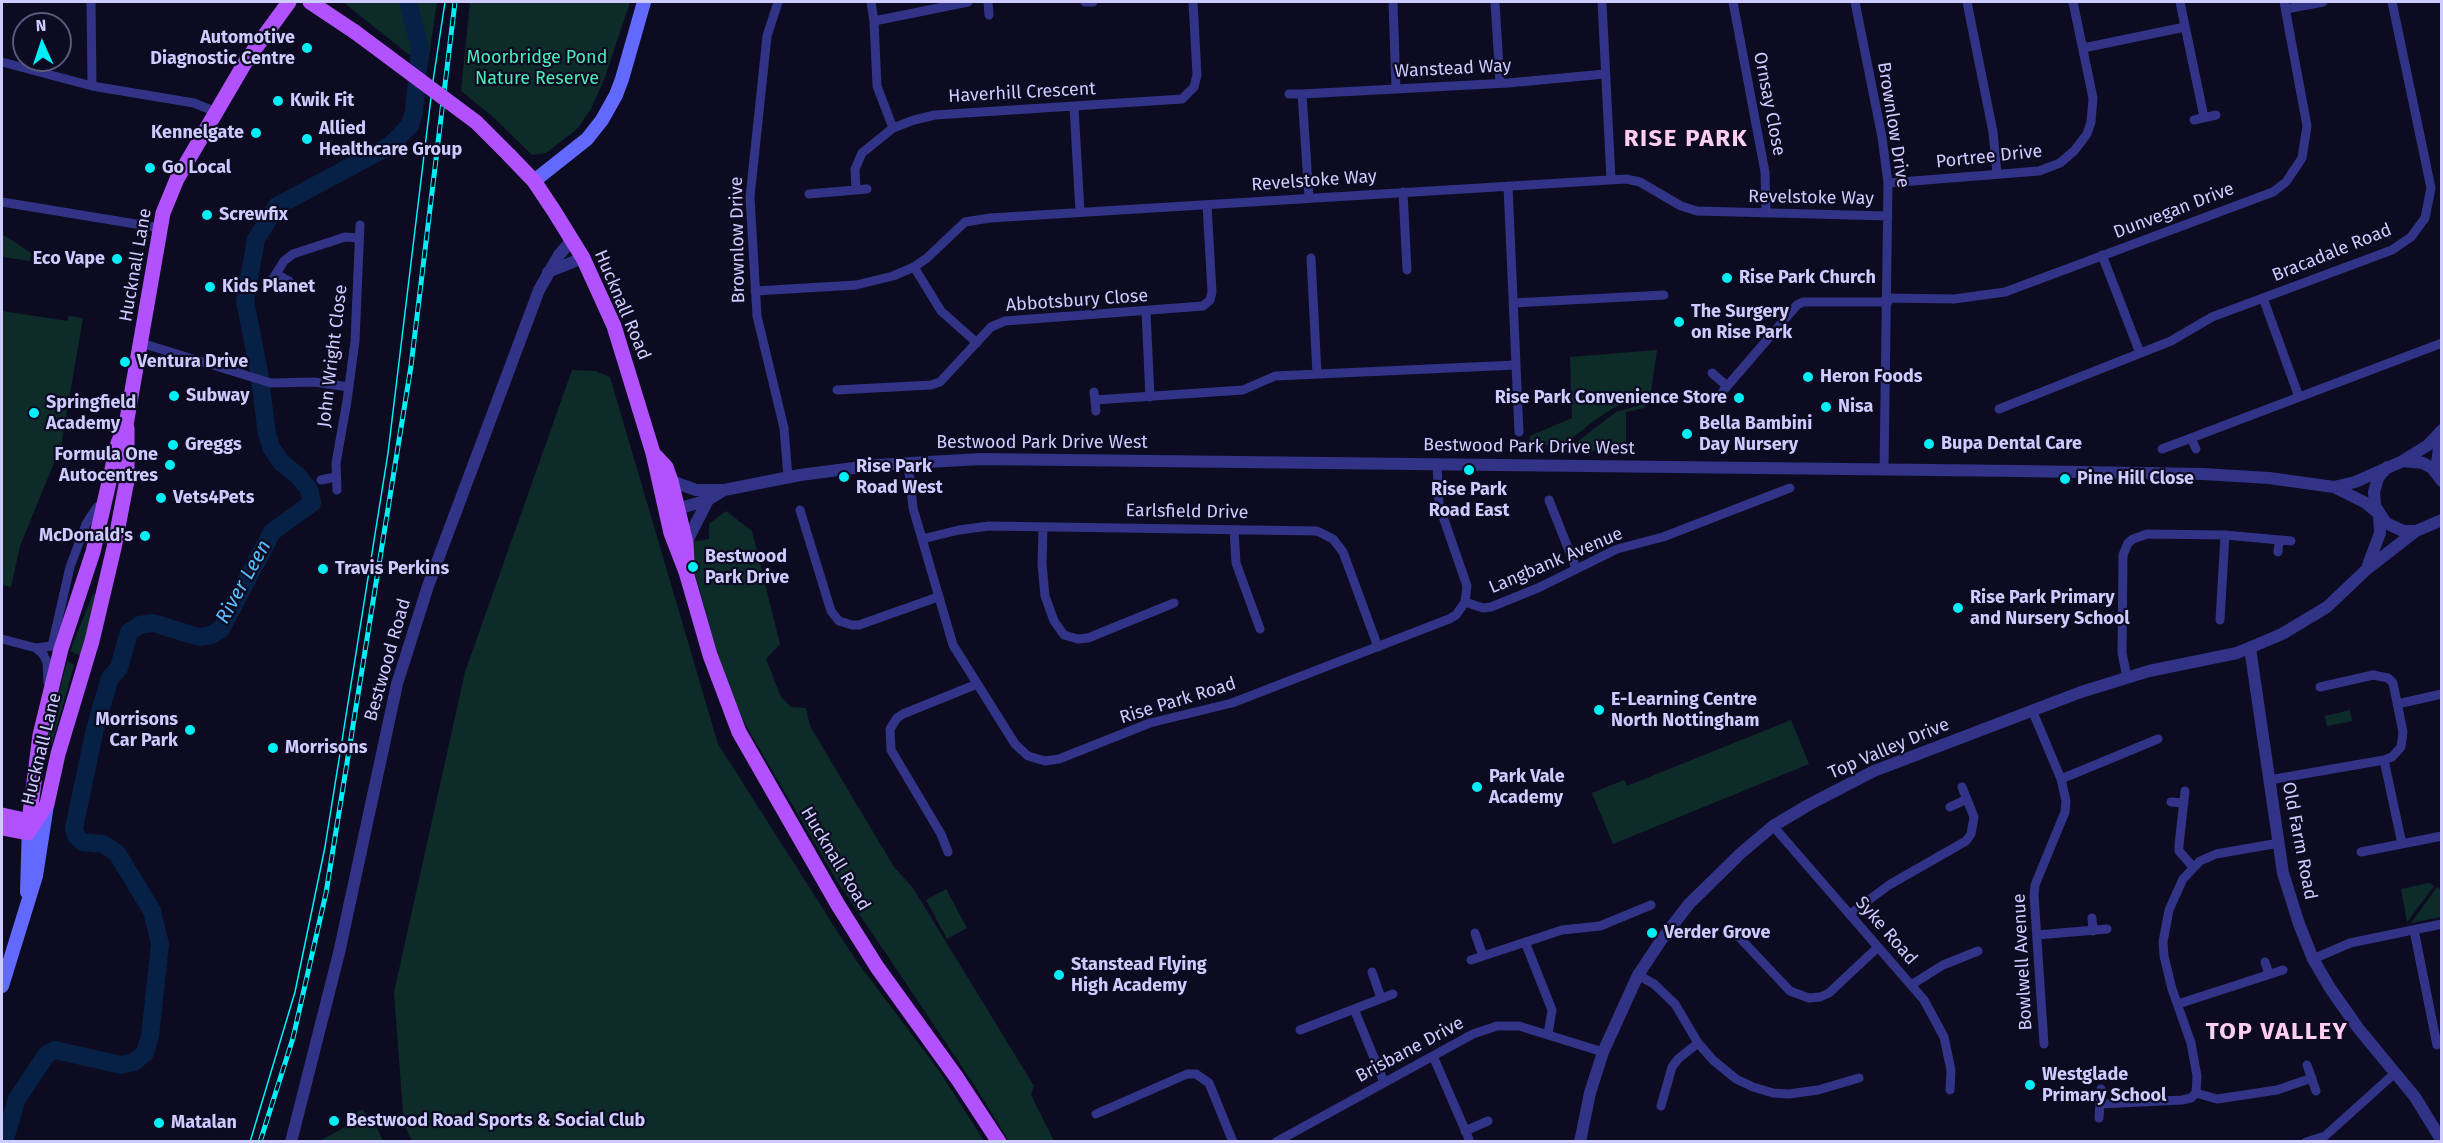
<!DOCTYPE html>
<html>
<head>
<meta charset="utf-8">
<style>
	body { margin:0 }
	#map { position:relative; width:2443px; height:1143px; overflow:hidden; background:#0d0b21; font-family:"Fira Sans",sans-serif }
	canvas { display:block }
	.frame { position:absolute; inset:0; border:3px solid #cdcbff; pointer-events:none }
	.north { position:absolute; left:12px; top:12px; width:60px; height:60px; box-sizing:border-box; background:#0d0b21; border:2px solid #5a587a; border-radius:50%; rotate:357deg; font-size:16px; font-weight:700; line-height:24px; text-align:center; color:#cdcbff }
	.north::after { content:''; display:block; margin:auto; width:21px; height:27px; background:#00eff6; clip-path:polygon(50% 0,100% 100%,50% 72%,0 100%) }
</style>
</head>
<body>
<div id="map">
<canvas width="2443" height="1143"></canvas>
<div class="frame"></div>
<div class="north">N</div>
</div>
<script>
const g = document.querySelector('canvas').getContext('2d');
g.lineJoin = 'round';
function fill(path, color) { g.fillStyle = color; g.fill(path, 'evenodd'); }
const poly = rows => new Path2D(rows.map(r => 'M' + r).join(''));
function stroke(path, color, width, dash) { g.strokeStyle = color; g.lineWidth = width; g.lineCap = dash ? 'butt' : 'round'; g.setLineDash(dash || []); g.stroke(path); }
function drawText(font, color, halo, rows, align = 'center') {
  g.font = font + ' "Fira Sans",sans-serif'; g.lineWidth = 4.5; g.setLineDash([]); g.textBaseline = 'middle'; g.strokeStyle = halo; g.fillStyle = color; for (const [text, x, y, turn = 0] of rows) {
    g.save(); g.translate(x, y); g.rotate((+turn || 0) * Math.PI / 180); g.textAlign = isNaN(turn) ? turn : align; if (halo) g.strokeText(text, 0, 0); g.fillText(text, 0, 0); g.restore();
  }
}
fill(poly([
	[343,2,437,2,427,69],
	[470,2,630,2,604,80,591,109,577,129,546,153,532,155,492,116,461,91],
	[2,234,31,253,30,261,2,257],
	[2,311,68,321,68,316,83,318,61,446,20,546,11,587,2,585],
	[1657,350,1650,398,1617,406,1595,420,1562,446,1529,444,1530,436,1572,418,1570,357],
	[572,370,595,371,610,377,718,744,855,959,940,1072,984,1141,412,1141,404,1125,394,992,465,672],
	[1647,403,1644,408,1626,412,1626,449,1588,451,1569,448,1616,412],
	[726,511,752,531,780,644,766,659,781,697,791,707,806,708,810,726,894,867,913,888,1034,1086,1031,1095,1054,1141,1009,1141,973,1083,837,881,749,731,735,703,718,658,692,563,690,542,709,539,709,524],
	[93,594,96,595,81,656,70,651],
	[67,661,74,665,52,744,47,747,45,745,46,736,52,721],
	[2350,710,2352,721,2327,726,2325,716],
	[1791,720,1809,764,1613,844,1592,793,1624,780,1627,786],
	[2429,883,2434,886,2407,922,2401,889],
	[2437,887,2441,890,2441,917,2411,923],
	[946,889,967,928,947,939,926,900],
	[361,1110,363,1110,375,1124,383,1141,320,1141,359,1119,356,1113]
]), '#0d2c29');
stroke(poly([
	[4,1142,17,1099,47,1054,55,1050,121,1065,134,1062,145,1053,150,1036,160,944,152,911,117,853,103,844,82,842,76,836,74,828,95,729,110,678,119,668,129,632,140,625,153,623,199,637,211,635,221,629,272,532,312,503,309,489,297,475,281,462,272,449,267,434,259,372,245,301,256,239,277,206,391,145,410,125,414,112,420,47,408,2]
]), '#062145', 18);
stroke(poly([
	[91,2,92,86],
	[778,2,767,36,750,197,757,316,784,428,788,477],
	[871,2,874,21,877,86,893,128,914,120,935,115,1182,99,1194,87,1197,75,1193,2],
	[988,2,989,15],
	[1085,2,1093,2],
	[1393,2,1396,89],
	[1495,2,1500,83],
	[1602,2,1611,179],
	[1733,2,1765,172,1766,213],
	[1855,2,1882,137,1888,183,1884,470],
	[1967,2,1993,132,1997,174],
	[2180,2,2204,117],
	[2286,9,2323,2],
	[874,21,968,2],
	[2083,48,2185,27],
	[2,62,92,86,194,103,216,112],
	[1289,94,1302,94],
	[1074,107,1080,212],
	[2194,120,2216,115],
	[1888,183,2039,171,2060,163,2074,151,2087,134,2091,122,2093,98,2073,2],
	[1508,186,1519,432],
	[856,190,855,169,862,153,893,128],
	[1403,192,1407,270],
	[809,194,867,189],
	[1309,198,1302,94,1508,83,1605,74],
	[2,202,160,228],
	[2102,255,2140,353],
	[1311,258,1317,374],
	[914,267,941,311,977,343],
	[276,274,289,281],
	[269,285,284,261,293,254,345,237,359,238],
	[755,291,856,285,893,276,914,267,927,258,965,222,990,218,1626,179,1640,182,1681,206,1697,211,1888,216],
	[1888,298,1954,299,2005,292,2273,192,2286,182,2302,158,2307,126,2284,2],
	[2263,298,2299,397],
	[1513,303,1664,295],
	[1146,312,1150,397],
	[141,343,271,383,314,382,349,387],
	[1712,373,1727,386],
	[837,390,931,385,940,382,991,327,1005,321,1203,306,1210,300,1212,292,1207,205],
	[1094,392,1096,411],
	[1720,398,1723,391,1797,305,1803,302,1888,302],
	[1095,400,1243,390,1275,376,1516,365],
	[1999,409,2171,341,2212,317,2392,250,2411,237,2425,218,2431,188,2392,2],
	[2191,438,2196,449],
	[2162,449,2442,343],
	[908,463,913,508,953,645,1015,744,1028,756,1045,761,1059,759,1150,723,1232,703,1449,619,1456,615,1465,602,1467,586,1439,505,1437,464],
	[321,480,335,477],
	[337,490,336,463,347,401,355,341,360,225],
	[1549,500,1576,568],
	[800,510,831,611,839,621,852,625,859,625,938,597],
	[1043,527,1042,564,1045,596,1054,621,1064,635,1078,639,1088,638,1174,603],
	[1234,530,1236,563,1260,629],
	[922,539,959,530,989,526,1317,531,1333,539,1343,552,1378,647],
	[2278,552,2279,540],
	[1465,602,1483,608,1491,607,1538,588,1617,549,1663,537,1790,488],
	[2220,620,2225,535],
	[2,639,36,648,52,646,58,648],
	[52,646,70,567,86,524,97,507,103,504],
	[36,648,43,654,47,662,48,683],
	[2127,677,2122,653,2123,555,2128,543,2133,539,2147,534,2225,535,2291,541],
	[2397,704,2442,694],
	[2032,710,2061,779,2066,801,2065,812,2035,885,2034,895,2044,1044],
	[2384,760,2402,844],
	[2061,779,2158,739],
	[2269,780,2384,760,2392,757,2401,747,2403,732,2393,683,2388,678,2373,675,2320,687],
	[2185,791,2179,845,2179,851,2193,867],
	[2171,802,2184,803],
	[1950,807,1967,799],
	[1773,826,1924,1000,1944,1037,1951,1070,1950,1090],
	[948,852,941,834,891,750,890,729,897,718,903,714,977,684],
	[2361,852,2442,836],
	[1850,914,1889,885,1966,841,1971,834,1974,817,1962,787],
	[2092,918,2093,931],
	[2414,930,2437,1045],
	[1475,933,1483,956],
	[2037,935,2107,929],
	[1738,936,1790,991,1809,998,1820,997,1829,993,1878,947],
	[1525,942,1552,1010,1548,1034],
	[2313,959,2350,943,2442,924],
	[1471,960,1562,930,1600,926,1651,905],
	[2265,962,2269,974],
	[1372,972,1381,998],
	[1638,975,1654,984,1675,1004,1698,1043,1713,1060,1736,1079,1753,1087,1773,1093,1789,1094,1818,1090,1859,1078],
	[1911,985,1943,965,1978,951],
	[2178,1004,2283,970],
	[1354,1009,1384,1082],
	[1300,1030,1393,994],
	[1433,1056,1469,1139],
	[2307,1065,2316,1091],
	[2196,1093,2217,1099,2277,1090,2312,1078],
	[2100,1104,2182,1100,2191,1098,2196,1093,2197,1076,2191,1043,2172,989,2164,956,2163,942,2169,910,2183,879,2200,861,2216,854,2279,843],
	[1661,1106,1672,1067,1678,1059,1698,1043],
	[1096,1114,1187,1074,1196,1074,1209,1083,1233,1142],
	[2099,1118,2101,1089],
	[1465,1131,1488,1121],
	[1276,1142,1473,1034,1497,1026,1519,1026,1603,1052],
	[2306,1142,2325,1136,2395,1073]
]), '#303386', 9);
stroke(poly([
	[548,272,583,258],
	[2404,460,2428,445,2442,430],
	[2387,467,2378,478,2374,492,2375,506,2386,523,2403,531,2416,531,2442,520],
	[2439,476,2437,464,2441,431],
	[671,481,696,490,724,490,800,475,877,465,980,459,2018,471,2203,474,2269,478,2334,487,2366,503,2377,512],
	[2334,487,2355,482,2403,461,2423,463,2432,468,2442,481],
	[670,511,708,500,724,490],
	[686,543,708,500],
	[2368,565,2380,533,2379,515],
	[2250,648,2283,873,2299,924,2313,959,2330,988,2358,1028,2415,1097,2442,1141],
	[291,1142,339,953,397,684,428,586,539,290,559,255,572,240],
	[1580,1142,1590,1093,1603,1052,1638,975,1662,939,1689,904,1741,853,1773,826,1810,804,1874,771,2081,692,2149,671,2237,653,2282,634,2327,607,2367,569,2416,531]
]), '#303386', 12);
stroke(poly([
	[534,181,587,139,602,120,616,95,622,79,644,2],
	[27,892,29,824],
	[2,986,36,876,47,805]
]), '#6269ff', 14);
stroke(poly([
	[310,2,355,32],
	[510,156,534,181,554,211,583,258,614,326,653,453,671,533,686,572,710,655,739,732,838,905,877,967,957,1078,999,1142],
	[653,453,666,467,671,481,686,543,687,563],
	[2,815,29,821,40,735,61,649,93,552,118,443,126,425,163,213,177,179,246,61,289,2],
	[2,828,28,833,47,804,58,754,92,641,114,548,127,480,127,428]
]), '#b252ff', 15);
stroke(poly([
	[250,1142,295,992,325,847,388,453,433,81,445,2]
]), '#00eff6', 1.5);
const rail = poly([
	[260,1142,293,1038,326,893,411,366,455,2]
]);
stroke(rail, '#00eff6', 5);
stroke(rail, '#0d0b21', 3, [9]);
stroke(poly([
	[355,32,476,122,510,156]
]), '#b252ff', 15);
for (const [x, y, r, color] of [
	[307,48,6,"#00eff6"],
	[278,101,6,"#00eff6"],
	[256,133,6,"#00eff6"],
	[307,139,6,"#00eff6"],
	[150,168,6,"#00eff6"],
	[207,215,6,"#00eff6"],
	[117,259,6,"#00eff6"],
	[1727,278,6,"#00eff6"],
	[210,287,6,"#00eff6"],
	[1679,322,6,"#00eff6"],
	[125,362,6,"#00eff6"],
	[1808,377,6,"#00eff6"],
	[174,396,6,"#00eff6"],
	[1739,398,6,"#00eff6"],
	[1826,407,6,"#00eff6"],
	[34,413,6,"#00eff6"],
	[1687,434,6,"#00eff6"],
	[1929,444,6,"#00eff6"],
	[173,445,6,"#00eff6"],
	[170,465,6,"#00eff6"],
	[1469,470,6,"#00eff6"],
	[844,477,6,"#00eff6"],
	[2065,479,6,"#00eff6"],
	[161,498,6,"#00eff6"],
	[145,536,6,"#00eff6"],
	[693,567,6,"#00eff6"],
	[323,569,6,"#00eff6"],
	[1958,608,6,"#00eff6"],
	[1599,710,6,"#00eff6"],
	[190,730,6,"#00eff6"],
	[273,748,6,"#00eff6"],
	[1477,787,6,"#00eff6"],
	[1652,933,6,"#00eff6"],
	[1059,975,6,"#00eff6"],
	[2030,1085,6,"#00eff6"],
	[334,1121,6,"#00eff6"],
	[159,1123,6,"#00eff6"]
]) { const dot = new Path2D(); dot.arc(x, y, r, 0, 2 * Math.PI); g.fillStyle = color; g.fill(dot); stroke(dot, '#0d0b21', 2); }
drawText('bold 18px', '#cdcbff', '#0d0b21', [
	["Automotive",295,38,"right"],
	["Diagnostic Centre",295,59,"right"],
	["Kwik Fit",290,101],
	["Allied",319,129],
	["Healthcare Group",319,150],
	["Kennelgate",244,133,"right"],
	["Go Local",162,168],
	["Screwfix",219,215],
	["Eco Vape",105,259,"right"],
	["Rise Park Church",1739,278],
	["Kids Planet",222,287],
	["The Surgery",1691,312],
	["on Rise Park",1691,333],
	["Ventura Drive",137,362],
	["Heron Foods",1820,377],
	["Subway",186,396],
	["Rise Park Convenience Store",1727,398,"right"],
	["Springfield",46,403],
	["Academy",46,424],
	["Nisa",1838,407],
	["Bella Bambini",1699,424],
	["Day Nursery",1699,445],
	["Bupa Dental Care",1941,444],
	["Greggs",185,445],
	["Formula One",158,455,"right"],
	["Autocentres",158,476,"right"],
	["Rise Park",856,467],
	["Road West",856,488],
	["Pine Hill Close",2077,479],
	["Rise Park",1469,490,"center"],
	["Road East",1469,511,"center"],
	["Vets4Pets",173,498],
	["McDonald's",133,536,"right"],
	["Bestwood",705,557],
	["Park Drive",705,578],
	["Travis Perkins",335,569],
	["Rise Park Primary",1970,598],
	["and Nursery School",1970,619],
	["E-Learning Centre",1611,700],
	["North Nottingham",1611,721],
	["Morrisons",178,720,"right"],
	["Car Park",178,741,"right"],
	["Morrisons",285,748],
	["Park Vale",1489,777],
	["Academy",1489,798],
	["Verder Grove",1664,933],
	["Stanstead Flying",1071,965],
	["High Academy",1071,986],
	["Westglade",2042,1075],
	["Primary School",2042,1096],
	["Bestwood Road Sports & Social Club",346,1121],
	["Matalan",171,1123]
], 'left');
drawText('18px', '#4becb8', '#0d0b21', [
	["Moorbridge Pond",537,58],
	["Nature Reserve",537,79]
]);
drawText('18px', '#cdcbff', '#0d0b21', [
	["Wanstead Way",1453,69,-3],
	["Haverhill Crescent",1022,93,-3],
	["Ornsay Close",1769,104,79],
	["Brownlow Drive",1893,125,81],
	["Portree Drive",1989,157,-6],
	["Revelstoke Way",1314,181,-4],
	["Revelstoke Way",1811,198,1],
	["Dunvegan Drive",2174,211,-21],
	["Brownlow Drive",738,240,-91],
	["Bracadale Road",2332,253,-22],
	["Hucknall Lane",136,265,-80],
	["Abbotsbury Close",1077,301,-4],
	["Hucknall Road",622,305,67],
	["John Wright Close",333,356,-83],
	["Bestwood Park Drive West",1042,443],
	["Bestwood Park Drive West",1529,447,1],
	["Earlsfield Drive",1187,512,1],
	["Langbank Avenue",1556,561,-23],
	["Bestwood Road",388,660,-74],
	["Rise Park Road",1178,701,-17],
	["Hucknall Lane",42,749,-76],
	["Top Valley Drive",1889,749,-23],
	["Old Farm Road",2299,841,79],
	["Hucknall Road",835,859,59],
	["Syke Road",1886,931,49],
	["Bowlwell Avenue",2023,962,-93],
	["Brisbane Drive",1410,1050,-28]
]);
drawText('italic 20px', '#59beff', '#0d0b21', [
	["River Leen",244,582,-61]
]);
g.letterSpacing = '1.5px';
drawText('bold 24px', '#ffcdf0', '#0d0b21', [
	["RISE PARK",1686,139],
	["TOP VALLEY",2277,1032]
]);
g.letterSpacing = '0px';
</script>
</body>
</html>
